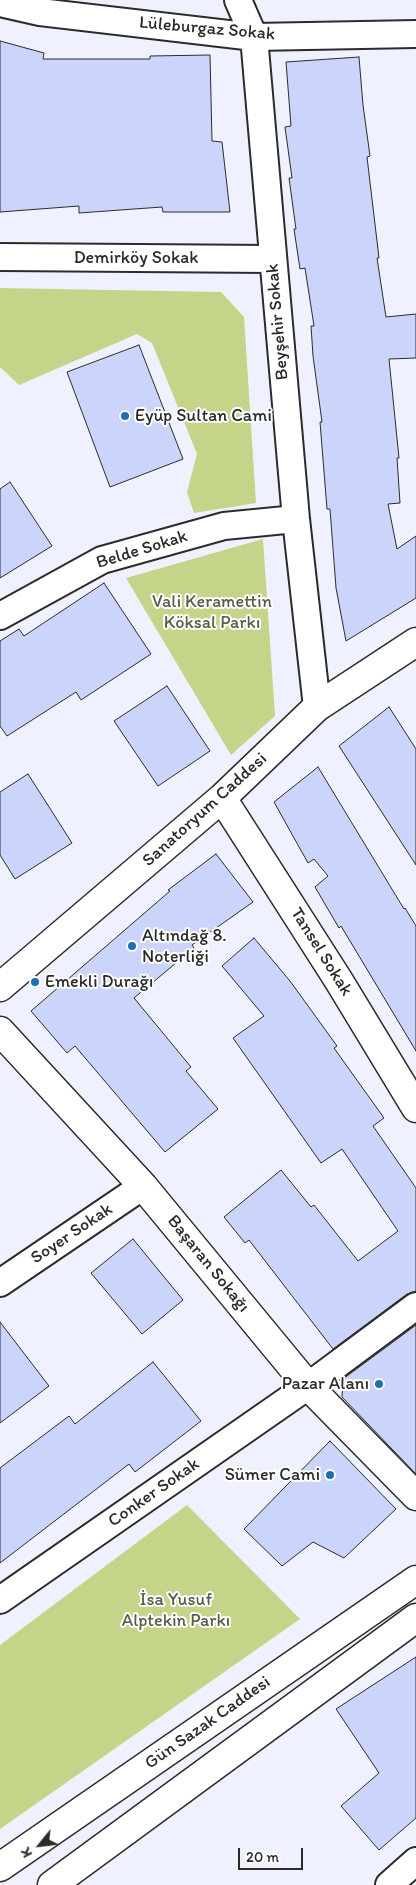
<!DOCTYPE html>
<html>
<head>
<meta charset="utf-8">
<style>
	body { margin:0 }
	#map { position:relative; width:416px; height:1885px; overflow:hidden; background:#eff2fe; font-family:Itim,sans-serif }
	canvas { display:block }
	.north { position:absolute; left:15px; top:1820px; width:50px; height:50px; -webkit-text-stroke:4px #fff; paint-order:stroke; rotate:241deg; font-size:14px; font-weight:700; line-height:20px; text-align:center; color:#2b2b2b }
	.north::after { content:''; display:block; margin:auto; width:18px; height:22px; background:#2b2b2b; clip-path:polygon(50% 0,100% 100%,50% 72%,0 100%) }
	.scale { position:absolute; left:238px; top:1848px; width:65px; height:22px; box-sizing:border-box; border:2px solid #2b2b2b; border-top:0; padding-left:6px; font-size:15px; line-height:18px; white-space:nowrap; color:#2b2b2b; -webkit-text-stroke:4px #fff; paint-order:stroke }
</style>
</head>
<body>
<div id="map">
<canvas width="416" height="1885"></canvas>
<div class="north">K</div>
<div class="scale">20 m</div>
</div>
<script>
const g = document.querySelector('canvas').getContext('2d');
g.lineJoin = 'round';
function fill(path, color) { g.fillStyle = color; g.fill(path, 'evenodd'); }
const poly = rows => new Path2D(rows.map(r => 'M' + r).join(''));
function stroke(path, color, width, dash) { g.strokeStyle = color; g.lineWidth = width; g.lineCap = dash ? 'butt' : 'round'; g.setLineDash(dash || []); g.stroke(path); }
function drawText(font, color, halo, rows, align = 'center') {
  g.font = font + ' Itim,sans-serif'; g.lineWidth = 4; g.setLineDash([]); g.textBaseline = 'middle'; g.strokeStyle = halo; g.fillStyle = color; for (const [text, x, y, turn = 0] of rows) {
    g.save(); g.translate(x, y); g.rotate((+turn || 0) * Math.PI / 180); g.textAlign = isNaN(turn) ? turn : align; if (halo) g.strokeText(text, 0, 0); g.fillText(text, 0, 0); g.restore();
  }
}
fill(poly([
	[0,288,221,292,244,317,256,503,194,513,187,492,197,454,152,343,137,334,19,385,0,367],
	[263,539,275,716,231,755,126,578],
	[187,1505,300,1619,0,1829,0,1645]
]), '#c4d489');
const building = poly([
	[0,41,44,53,43,59,150,59,150,56,210,55,212,141,222,142,230,212,163,212,162,207,79,213,79,206,0,212,0,41],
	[359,57,363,105,370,156,367,157,379,258,377,258,386,317,416,314,416,358,389,359,399,458,397,458,400,503,388,504,397,549,416,536,416,598,346,641,336,588,330,509,327,509,320,422,322,422,313,356,311,326,314,326,305,268,300,269,294,229,296,229,289,178,292,178,285,127,291,126,286,62,359,57],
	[139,345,183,459,110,487,67,372,139,345],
	[10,482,52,546,0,578,0,489,10,482],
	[104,583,151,654,81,700,76,692,7,736,0,726,0,641,19,629,24,636,104,583],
	[167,686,210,751,158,786,114,721,167,686],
	[389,707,416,749,416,865,339,746,389,707],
	[318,767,404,909,405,908,416,926,416,1051,341,926,339,928,315,887,328,876,314,859,308,863,274,802,318,767],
	[28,774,72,843,15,879,0,855,0,792,28,774],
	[216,854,253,902,192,945,194,948,134,998,191,1067,186,1071,218,1109,165,1152,75,1046,67,1053,31,1011,170,891,168,890,216,854],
	[254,938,290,981,337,1046,334,1048,384,1118,373,1126,416,1188,416,1291,407,1294,333,1349,249,1240,245,1243,224,1217,281,1170,311,1207,314,1205,358,1261,398,1231,342,1149,321,1163,233,1038,264,1016,222,966,254,938],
	[133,1239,183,1300,142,1334,91,1273,133,1239],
	[0,1322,49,1386,0,1423,0,1322],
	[416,1325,416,1474,342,1397,343,1379,416,1325],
	[153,1362,201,1421,135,1472,129,1464,0,1563,0,1468,69,1416,75,1424,153,1362],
	[330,1441,396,1509,344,1558,313,1542,282,1566,244,1529,330,1441],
	[416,1657,416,1818,379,1850,341,1806,379,1773,336,1709,416,1657]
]);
fill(building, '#cbd5fc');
stroke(building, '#2b2b2b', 1);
const street = poly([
	[238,0,254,37,296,519,317,707],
	[0,3,40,12,254,37,416,34],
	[0,257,272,259],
	[0,616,102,560,224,526,296,519],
	[0,1283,143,1186],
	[0,1600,308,1386,416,1306],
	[389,1885,416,1861]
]);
const secondary = poly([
	[222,798,339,981,416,1108],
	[0,987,222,798,317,707,416,642],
	[0,1031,143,1186,308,1386,416,1496],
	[0,1867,416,1580],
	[52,1885,416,1618]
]);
stroke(street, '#2b2b2b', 30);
stroke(secondary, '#2b2b2b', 31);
stroke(street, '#fff', 26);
stroke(secondary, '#fff', 28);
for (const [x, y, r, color] of [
	[125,416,5,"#1f6fb2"],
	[132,946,5,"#1f6fb2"],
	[35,982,5,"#1f6fb2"],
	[379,1384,5,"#1f6fb2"],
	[330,1475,5,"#1f6fb2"]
]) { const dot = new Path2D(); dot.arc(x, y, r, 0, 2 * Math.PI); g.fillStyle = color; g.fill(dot); stroke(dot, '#fff', 2); }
drawText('18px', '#2b2b2b', '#fff', [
	["Lüleburgaz Sokak",207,29,5],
	["Demirköy Sokak",136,258],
	["Beyşehir Sokak",278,322,-95],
	["Belde Sokak",142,550,-17],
	["Sanatoryum Caddesi",205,810,-42],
	["Tansel Sokak",321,952,58],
	["Soyer Sokak",72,1234,-34],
	["Başaran Sokağı",208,1264,51],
	["Conker Sokak",154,1493,-35],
	["Gün Sazak Caddesi",208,1723,-35]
]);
drawText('18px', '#2b2b2b', '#fff', [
	["Eyüp Sultan Cami",135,416],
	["Altındağ 8.",142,936],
	["Noterliği",142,957],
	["Emekli Durağı",45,982],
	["Pazar Alanı",369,1384,"right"],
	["Sümer Cami",320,1475,"right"]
], 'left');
drawText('18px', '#595e47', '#fff', [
	["Vali Keramettin",212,602],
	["Köksal Parkı",212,623],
	["İsa Yusuf",176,1600],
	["Alptekin Parkı",176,1621]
]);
</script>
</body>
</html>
